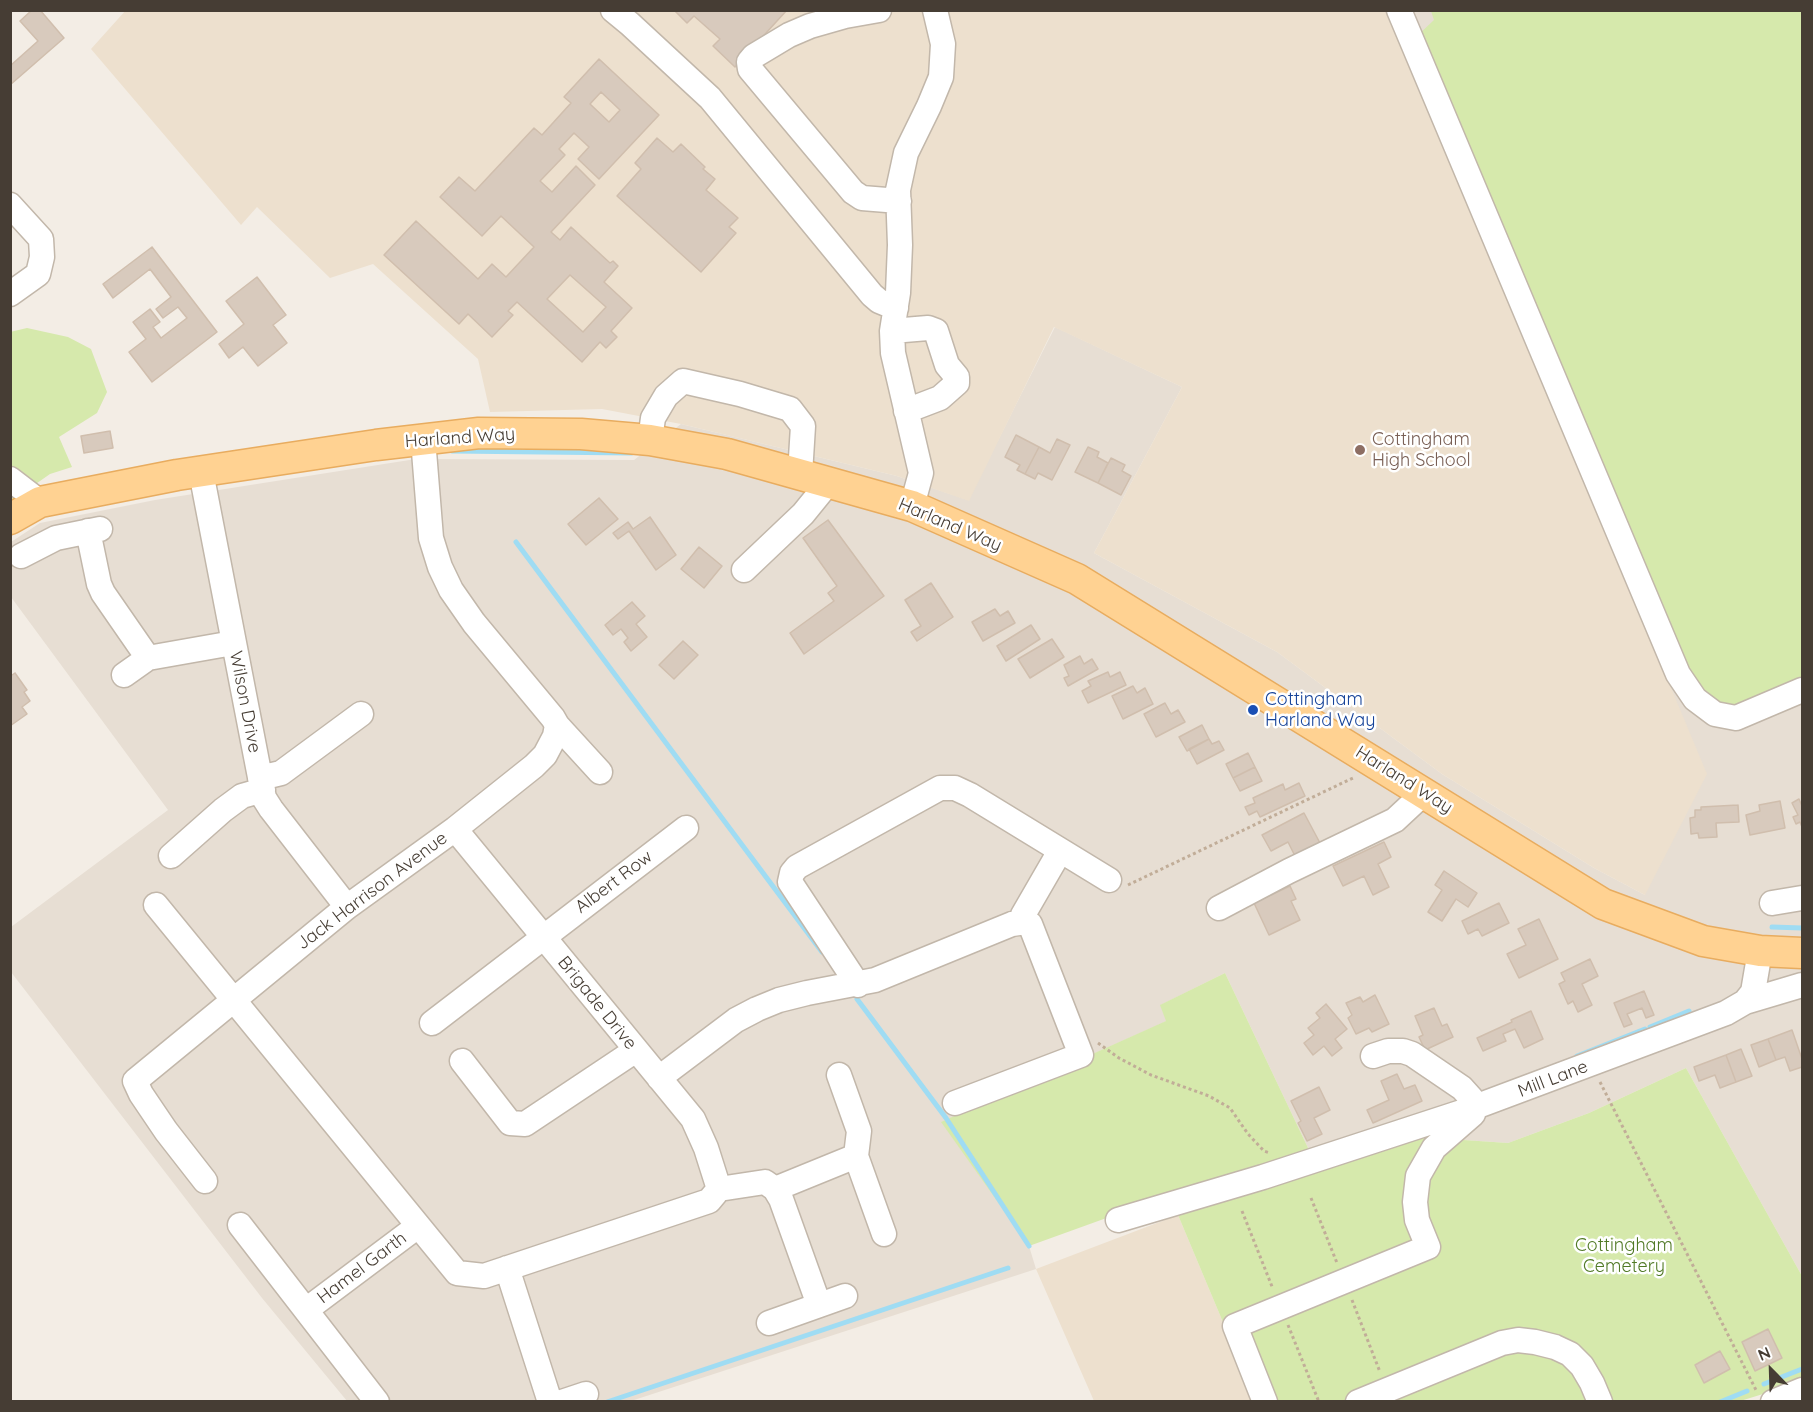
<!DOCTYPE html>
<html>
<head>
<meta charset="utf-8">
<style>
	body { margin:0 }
	#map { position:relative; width:1813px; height:1412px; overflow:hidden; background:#f3ede5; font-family:Quicksand,sans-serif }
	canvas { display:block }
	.frame { position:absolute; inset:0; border:12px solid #463d34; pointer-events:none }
	.north { position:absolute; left:1741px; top:1340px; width:60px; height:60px; -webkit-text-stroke:4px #fff; paint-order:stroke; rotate:337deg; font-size:16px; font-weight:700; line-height:24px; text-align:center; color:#463d34 }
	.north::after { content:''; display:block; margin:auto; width:21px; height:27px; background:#463d34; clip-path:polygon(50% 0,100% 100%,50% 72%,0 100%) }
</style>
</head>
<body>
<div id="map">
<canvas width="1813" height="1412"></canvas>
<div class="frame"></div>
<div class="north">N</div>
</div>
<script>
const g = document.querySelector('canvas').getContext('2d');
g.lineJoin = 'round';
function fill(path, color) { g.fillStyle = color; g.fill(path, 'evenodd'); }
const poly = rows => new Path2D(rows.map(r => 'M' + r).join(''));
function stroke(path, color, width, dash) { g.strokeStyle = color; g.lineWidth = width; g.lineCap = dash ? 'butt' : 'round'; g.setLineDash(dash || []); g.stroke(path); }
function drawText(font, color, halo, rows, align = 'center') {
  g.font = font + ' Quicksand,sans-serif'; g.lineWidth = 5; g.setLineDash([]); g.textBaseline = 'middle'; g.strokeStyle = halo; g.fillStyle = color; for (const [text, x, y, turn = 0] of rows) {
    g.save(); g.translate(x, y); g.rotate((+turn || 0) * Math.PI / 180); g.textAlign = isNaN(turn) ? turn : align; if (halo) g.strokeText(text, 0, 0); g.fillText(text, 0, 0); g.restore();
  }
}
fill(poly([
	[1388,11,1802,11,1802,1276,1686,1068,1589,1113,1508,1143,1419,1137,1318,1169,1225,973,1161,1005,1167,1021,942,1122,1029,1246,1036,1269,631,1401,347,1401,262,1298,11,972,11,927,168,810,11,597,11,542,40,523,155,500,416,459,634,460,681,424,897,476,968,500,1055,327,1182,387,1094,553,1277,652,1442,774,1594,868,1645,895,1455,173]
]), '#e7ded3');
fill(poly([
	[126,10,1388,11,1707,774,1645,895,1594,868,1442,774,1277,652,1094,553,1182,387,1054,327,969,501,897,476,681,424,602,409,490,412,478,359,373,264,330,278,257,207,241,225,91,49],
	[1178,1215,1256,1401,1094,1401,1036,1269]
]), '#ede0ce');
fill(poly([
	[1431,11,1802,11,1802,683,1745,707,1712,701,1694,690,1416,37,1434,20],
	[27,328,68,337,91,349,107,392,97,413,59,437,72,467,50,474,10,502,10,332],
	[1225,973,1309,1150,1112,1216,1029,1246,941,1122,1166,1021,1160,1005],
	[1686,1068,1802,1276,1802,1382,1737,1402,1256,1401,1178,1215,1419,1137,1508,1143,1589,1113]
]), '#d6e9ac');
stroke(poly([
	[452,451,632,453],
	[516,542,822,952],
	[1772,927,1802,928],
	[857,999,946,1118,1029,1246],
	[1650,1027,1689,1011],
	[1577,1056,1645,1029],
	[1764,1384,1802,1369],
	[607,1402,1008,1268],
	[1720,1402,1747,1391]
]), '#9fdcf3', 5);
const building = poly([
	[32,10,40,10,64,38,10,85,10,66,38,41,20,21,32,10],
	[674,10,787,10,735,67,713,46,720,39,694,16,687,23,674,10],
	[599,59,659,115,599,179,578,159,589,147,574,133,559,149,565,155,540,181,552,192,576,166,595,185,551,232,560,240,571,227,610,263,613,261,618,266,604,282,632,308,611,331,617,337,606,348,600,342,582,362,517,302,508,311,513,315,492,337,468,314,459,324,384,255,416,221,478,279,492,264,506,277,534,247,501,216,482,236,440,197,459,177,475,191,534,128,542,135,571,103,564,97,599,59],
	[601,92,620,110,609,122,590,104,601,92],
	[570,275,606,307,583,332,547,299,570,275],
	[657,138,673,152,681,144,705,167,703,169,715,179,706,190,738,218,729,227,736,233,701,272,617,196,641,169,635,163,657,138],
	[152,247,217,332,152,382,129,352,146,339,133,322,150,309,160,322,153,327,161,338,187,318,178,307,163,318,156,309,171,297,150,269,113,298,103,284,152,247],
	[257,277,286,315,273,325,287,343,258,366,243,347,229,358,219,344,244,324,226,301,257,277],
	[110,431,113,448,84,453,81,436,110,431],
	[1016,435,1039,447,1025,474,1017,470,1020,465,1005,457,1016,435],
	[1057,439,1070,445,1052,480,1038,473,1035,479,1025,474,1039,447,1050,453,1057,439],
	[1088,447,1099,452,1097,457,1108,463,1098,483,1075,472,1088,447],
	[1111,458,1125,465,1122,471,1131,476,1121,495,1098,483,1111,458],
	[599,498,618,519,586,545,568,524,599,498],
	[650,517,676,555,656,570,629,531,618,539,613,533,628,522,633,529,650,517],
	[828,520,884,596,804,654,790,633,834,601,828,593,837,586,803,538,828,520],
	[699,547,722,566,704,588,681,569,699,547],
	[931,583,953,617,917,641,911,632,921,626,905,600,931,583],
	[632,602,645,616,636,624,647,637,631,651,624,642,628,638,621,629,613,635,605,625,632,602],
	[995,609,1000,616,1008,611,1015,623,983,641,972,622,995,609],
	[1031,625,1040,639,1006,661,997,646,1031,625],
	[1052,639,1064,657,1030,678,1018,659,1052,639],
	[683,641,698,655,674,679,659,665,683,641],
	[1080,656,1084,664,1092,659,1098,669,1068,686,1064,678,1069,676,1064,665,1080,656],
	[1108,672,1110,677,1120,672,1126,685,1088,703,1082,691,1091,686,1088,681,1108,672],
	[15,673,27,690,24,692,30,701,22,707,27,714,10,726,10,674,12,675,15,673],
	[1133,686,1137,693,1145,688,1153,704,1123,719,1112,696,1133,686],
	[1165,703,1171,714,1178,710,1185,722,1156,737,1144,714,1165,703],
	[1202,725,1209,739,1187,751,1179,737,1202,725],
	[1209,739,1212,744,1219,741,1224,750,1197,764,1189,749,1209,739],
	[1248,753,1255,767,1233,778,1226,764,1248,753],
	[1255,767,1262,781,1240,791,1233,778,1255,767],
	[1299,783,1305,796,1260,817,1257,811,1249,815,1245,807,1255,803,1253,798,1283,784,1285,790,1299,783],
	[1799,799,1802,806,1802,827,1800,822,1796,824,1793,817,1798,815,1792,803,1799,799],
	[1780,801,1785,828,1750,835,1746,815,1760,811,1759,805,1780,801],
	[1738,805,1739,822,1716,823,1717,837,1699,838,1698,833,1691,834,1690,818,1695,817,1695,810,1701,810,1701,807,1738,805],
	[1304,813,1320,843,1295,856,1288,842,1271,851,1262,835,1304,813],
	[1384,842,1391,857,1378,864,1389,887,1373,895,1364,876,1343,886,1333,866,1384,842],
	[1444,871,1477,893,1468,907,1456,899,1442,921,1428,912,1442,890,1435,885,1444,871],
	[1290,886,1296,899,1291,901,1300,920,1269,935,1254,903,1290,886],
	[1499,903,1509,923,1482,936,1478,929,1468,934,1462,921,1499,903],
	[1539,919,1558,959,1519,978,1507,954,1526,945,1518,929,1539,919],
	[1590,959,1598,976,1582,984,1592,1005,1578,1012,1573,1001,1568,1004,1559,984,1565,981,1561,973,1590,959],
	[1644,991,1654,1015,1646,1018,1642,1008,1627,1014,1632,1024,1624,1027,1614,1003,1644,991],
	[1375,995,1389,1024,1372,1032,1369,1028,1356,1034,1348,1018,1352,1015,1346,1003,1360,997,1363,1002,1375,995],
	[1326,1004,1347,1029,1335,1039,1342,1048,1332,1056,1324,1046,1313,1055,1304,1043,1314,1035,1308,1028,1320,1018,1316,1013,1326,1004],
	[1434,1008,1442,1026,1447,1024,1453,1037,1425,1050,1419,1037,1423,1035,1415,1016,1434,1008],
	[1531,1011,1543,1039,1524,1048,1515,1029,1503,1034,1506,1041,1483,1051,1477,1038,1512,1022,1511,1020,1531,1011],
	[1792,1030,1802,1059,1802,1067,1790,1071,1785,1057,1776,1060,1768,1039,1792,1030],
	[1768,1039,1776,1060,1759,1067,1751,1045,1768,1039],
	[1741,1049,1752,1076,1736,1082,1726,1055,1741,1049],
	[1726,1055,1736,1082,1720,1088,1715,1075,1699,1081,1694,1067,1726,1055],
	[1397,1074,1404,1089,1415,1085,1422,1101,1373,1123,1367,1110,1389,1100,1381,1081,1397,1074],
	[1319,1087,1330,1110,1314,1118,1322,1134,1307,1141,1298,1123,1301,1121,1291,1101,1319,1087],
	[1768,1329,1782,1358,1755,1371,1742,1342,1768,1329],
	[1720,1351,1730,1369,1704,1383,1695,1365,1720,1351]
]);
fill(building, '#d8cabd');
stroke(building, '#d0bead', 1.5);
const minor = poly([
	[613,10,630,24,710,98,872,295,879,301,896,308],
	[879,10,845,16,810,26,789,35,754,56,749,62,750,69,853,192,862,198,899,201],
	[1399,10,1678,674,1695,699,1715,714,1736,718,1802,690],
	[10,205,41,239,42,257,38,274,10,294],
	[892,331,928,328,936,331,947,365,957,377,957,383,940,398,906,411],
	[650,440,653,418,666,396,683,381,740,394,790,409,803,426,800,474],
	[201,472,264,798,271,809,347,907],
	[10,479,40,502],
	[912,506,921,473,893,353,892,331,898,293,900,245,898,190,906,153,929,106,941,77,943,44,935,10],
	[88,531,99,584,103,593,148,658],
	[21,556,56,538,100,529],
	[744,570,803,514,829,482],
	[124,675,148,658,233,643],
	[557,725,600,772],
	[260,778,281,773,361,714],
	[455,829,693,1119,706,1148,719,1189],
	[171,856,223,810,242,796,263,790],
	[1772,903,1802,898],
	[156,905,457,1273,484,1276,709,1201,719,1189],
	[1219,908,1289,871,1395,820,1424,793],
	[1021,922,1023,915,1060,851],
	[858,985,790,882,792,873,797,867,940,788,955,788,970,795,1109,880],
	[1745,1002,1753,992,1760,951],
	[432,1023,686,828],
	[1373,1056,1388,1051,1403,1051,1412,1054,1462,1088,1471,1098,1475,1107,1726,1013,1745,1002,1802,985],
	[462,1061,510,1123,525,1124,636,1050],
	[659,1078,736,1020,757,1009,779,1000,807,993,875,980,1012,924,1026,922,1030,924,1081,1055,955,1103],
	[856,1156,884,1234],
	[205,1181,166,1131,141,1094,135,1081,347,907,455,829,534,766,545,755,555,736,557,725,553,718,474,623,451,590,440,567,431,538,423,439],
	[719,1189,765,1182,775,1189,781,1199,819,1305],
	[775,1189,856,1156,859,1131,839,1075],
	[1118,1220,1263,1177,1471,1109],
	[240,1225,377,1402],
	[507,1268,550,1402],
	[306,1310,418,1226],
	[769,1323,845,1296],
	[562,1402,586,1394],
	[1265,1402,1235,1326,1428,1247,1417,1220,1415,1202,1418,1176,1434,1148,1473,1114,1475,1107],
	[1358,1402,1502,1343,1518,1340,1535,1342,1555,1347,1570,1354,1582,1366,1592,1383,1600,1402],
	[1773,1402,1802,1390]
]);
const major = poly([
	[10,519,40,502,177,475,376,445,479,433,581,434,650,440,727,454,912,506,1077,579,1603,904,1703,941,1760,951,1802,953]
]);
stroke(minor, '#c2b7aa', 27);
stroke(major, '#e8ac5f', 33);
stroke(poly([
	[1128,885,1355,777],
	[1098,1043,1119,1058,1151,1075,1209,1096,1230,1108,1248,1134,1264,1151,1270,1153],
	[1600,1082,1757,1392],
	[1311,1198,1337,1263],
	[1242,1211,1273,1289],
	[1352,1300,1380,1372],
	[1288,1325,1319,1402]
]), '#c1ad98', 3, [3, 3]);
stroke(minor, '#fff', 24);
stroke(major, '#ffd292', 30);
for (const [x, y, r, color] of [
	[1360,450,6,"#8d6e63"],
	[1253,710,6,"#1a4fb4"]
]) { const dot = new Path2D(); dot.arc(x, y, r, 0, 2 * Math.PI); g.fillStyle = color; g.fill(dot); stroke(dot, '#fff', 2); }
drawText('18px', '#463d34', '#fff', [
	["Harland Way",460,438,-4],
	["Harland Way",950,525,23],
	["Wilson Drive",245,702,79],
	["Harland Way",1404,780,32],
	["Albert Row",614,882,-37],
	["Jack Harrison Avenue",372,891,-37],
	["Brigade Drive",597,1003,51],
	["Mill Lane",1553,1079,-21],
	["Hamel Garth",362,1268,-37]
]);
drawText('18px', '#785e54', '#fff', [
	["Cottingham",1372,440],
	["High School",1372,461]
], 'left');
drawText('18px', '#164399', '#fff', [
	["Cottingham",1265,700],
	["Harland Way",1265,721]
], 'left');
drawText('18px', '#517a26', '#fff', [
	["Cottingham",1624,1246],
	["Cemetery",1624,1267]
]);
</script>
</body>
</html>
